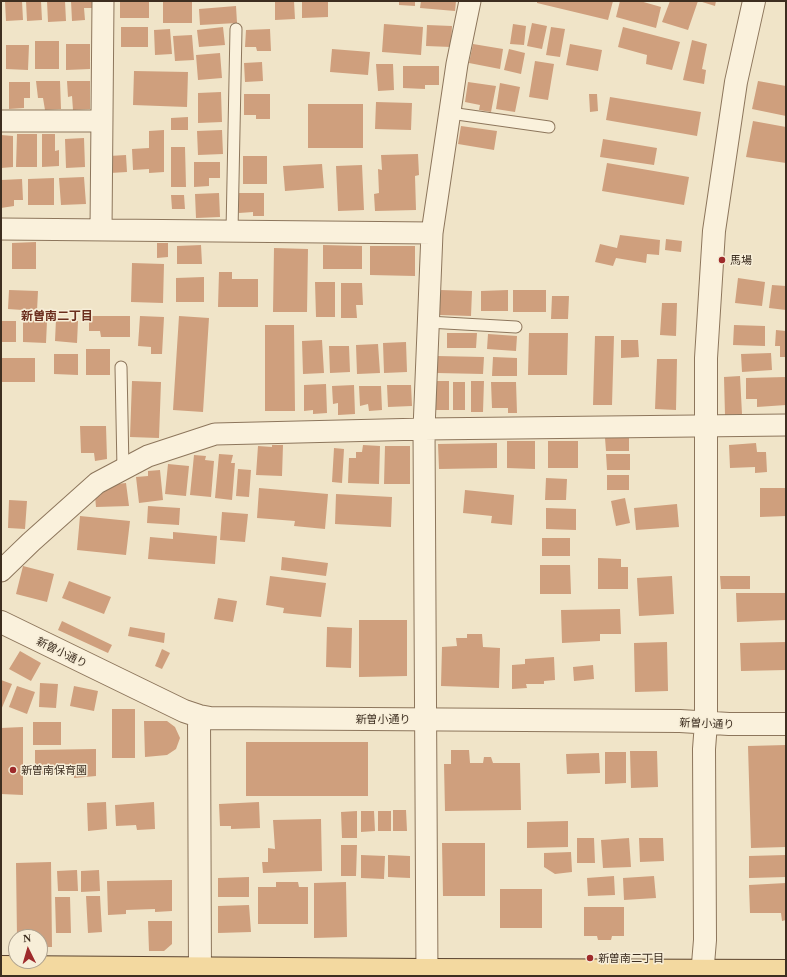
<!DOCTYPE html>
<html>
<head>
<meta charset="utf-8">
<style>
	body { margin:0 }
	#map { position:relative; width:787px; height:977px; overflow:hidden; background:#f0e4c8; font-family:Georgia,serif }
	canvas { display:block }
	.frame { position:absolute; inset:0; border:2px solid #3d2e20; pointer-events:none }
	.north { position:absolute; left:8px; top:929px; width:40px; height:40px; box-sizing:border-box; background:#f7eed8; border:1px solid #ada18e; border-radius:50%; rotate:355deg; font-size:11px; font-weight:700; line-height:16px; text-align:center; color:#3d2e20 }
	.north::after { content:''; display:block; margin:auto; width:14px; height:18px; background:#9e2a2b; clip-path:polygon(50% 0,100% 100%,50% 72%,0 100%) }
</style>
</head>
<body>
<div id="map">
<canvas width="787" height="977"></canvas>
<div class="frame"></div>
<div class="north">N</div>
</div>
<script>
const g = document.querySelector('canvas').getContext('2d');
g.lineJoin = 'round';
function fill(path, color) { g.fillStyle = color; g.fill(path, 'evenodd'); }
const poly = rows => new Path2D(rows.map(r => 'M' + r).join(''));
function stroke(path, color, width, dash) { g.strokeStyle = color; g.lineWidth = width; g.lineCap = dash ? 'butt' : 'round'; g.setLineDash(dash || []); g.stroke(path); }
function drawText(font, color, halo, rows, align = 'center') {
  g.font = font + ' Georgia,"Noto Sans JP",serif'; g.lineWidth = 3; g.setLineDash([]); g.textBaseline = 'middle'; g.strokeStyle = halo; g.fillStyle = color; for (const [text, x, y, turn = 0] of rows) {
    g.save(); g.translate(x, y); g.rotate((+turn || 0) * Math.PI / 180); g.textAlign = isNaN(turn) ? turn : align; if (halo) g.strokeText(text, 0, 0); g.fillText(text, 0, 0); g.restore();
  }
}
fill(poly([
	[5,1,22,1,23,20,6,21],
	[26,1,41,1,42,20,27,21],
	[47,1,65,1,66,21,48,22],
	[71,1,92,1,93,8,84,8,85,20,72,21],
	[120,1,149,1,149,18,120,18],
	[163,1,192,1,192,23,163,23],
	[275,1,294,1,295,19,275,20],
	[302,1,328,1,328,17,302,18],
	[399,1,415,1,415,6,399,5],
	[421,1,456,1,455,11,420,8],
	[537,1,613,1,608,20,537,3],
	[620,1,640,1,661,7,656,28,616,17],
	[670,1,698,1,688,30,662,22],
	[699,1,716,1,715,6],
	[236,6,237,23,200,25,199,9],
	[532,23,547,26,542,49,527,46],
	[384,24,423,27,421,55,382,52],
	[513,24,526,26,524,45,510,44],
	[427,25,452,26,451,47,426,46],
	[121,27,148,27,148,47,121,47],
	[223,27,225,45,199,47,197,30],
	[551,27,565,29,560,57,546,55],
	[623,27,680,42,672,70,646,64,647,55,618,47],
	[170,29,172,54,155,55,154,30],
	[270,29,271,51,257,51,256,47,245,47,246,30],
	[192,35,194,60,175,61,173,36],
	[692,40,707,44,702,69,706,70,704,84,683,80],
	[35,41,59,41,59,69,35,69],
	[66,44,90,44,90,69,66,70],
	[473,44,503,49,500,69,469,63],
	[570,44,602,50,598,71,566,65],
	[6,45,29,45,28,70,6,69],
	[332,49,370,52,368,75,330,72],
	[509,49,525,53,521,74,504,70],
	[220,53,222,78,198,80,196,55],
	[535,61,554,64,548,100,529,97],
	[262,62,263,81,245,82,244,63],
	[376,64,393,64,394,90,378,91],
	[403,66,439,66,439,85,425,85,425,89,403,88],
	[134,71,188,72,187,107,133,105],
	[36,81,60,81,61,109,45,110,43,98,38,98],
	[67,81,90,81,90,109,73,110,72,96,68,97],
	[758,81,786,86,786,116,752,109],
	[9,82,30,82,30,98,24,98,24,108,9,109],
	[468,82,496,86,491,112,479,110,480,105,465,102],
	[500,83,520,87,515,112,496,109],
	[221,92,222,122,198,123,198,93],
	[244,94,270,94,270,119,256,119,256,115,244,115],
	[589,94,597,94,598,111,590,112],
	[610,97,701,112,697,136,606,120],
	[376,102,412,103,411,130,375,129],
	[308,104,363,104,363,148,308,148],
	[188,117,188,130,171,130,171,118],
	[753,121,786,127,786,163,746,157],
	[461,126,497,131,494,150,458,144],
	[164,130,164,172,149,173,149,169,133,170,132,149,149,148,149,131],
	[222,130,223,154,198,155,197,131],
	[17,134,37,134,37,167,16,167],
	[42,134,55,134,55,151,59,150,59,166,42,167],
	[1,135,13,136,13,167,1,168],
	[84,138,85,167,66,168,65,139],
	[603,139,657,148,654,165,600,157],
	[171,147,185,147,186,187,171,187],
	[418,154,419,175,415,176,416,210,375,211,374,194,379,193,378,169,382,170,381,155],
	[126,155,127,172,110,173,109,156],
	[243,156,267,156,267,184,243,184],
	[194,162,220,162,220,178,209,178,209,186,194,187],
	[607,163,689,177,684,205,602,191],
	[322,164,324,188,285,191,283,166],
	[362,165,364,210,338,211,336,166],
	[84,177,86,204,61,205,59,178],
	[54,178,54,205,28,205,28,179],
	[22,179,23,200,14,200,14,206,1,208,1,180],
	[219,193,220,217,196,218,195,194],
	[239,193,264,193,264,216,253,216,253,212,239,213],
	[171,195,184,195,185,209,172,209],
	[620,235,660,240,659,255,647,254,646,263,616,258,613,266,595,262,600,244,617,248],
	[666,239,682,241,681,252,665,250],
	[36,242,36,269,12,269,12,243],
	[157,243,168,243,168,257,157,258],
	[201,245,202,264,177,264,177,246],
	[323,245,362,246,362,269,323,269],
	[370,246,415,246,415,276,370,275],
	[274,248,308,249,307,312,273,312],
	[132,263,164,264,163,303,131,302],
	[219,272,232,272,232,279,258,279,258,307,218,307],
	[204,277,204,302,176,302,176,278],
	[738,278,765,282,762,306,735,303],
	[315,282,335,282,335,317,316,317],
	[341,283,362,283,363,305,356,305,357,318,341,318],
	[772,285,786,286,786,310,769,308],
	[9,290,38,291,37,311,8,309],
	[440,290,472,291,471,316,439,315],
	[508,290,508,311,481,311,481,291],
	[513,290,546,290,546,312,513,312],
	[552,296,569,296,568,319,551,319],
	[662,303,677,303,676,336,660,335],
	[89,316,130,316,130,337,101,337,100,331,89,331],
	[140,316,164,317,162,354,151,354,151,347,138,346],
	[179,316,209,318,203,412,173,410],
	[56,319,78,321,77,343,55,341],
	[23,320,47,321,46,343,23,342],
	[1,321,16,321,16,342,1,342],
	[265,325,294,325,295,411,265,411],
	[734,325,765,326,765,346,733,345],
	[776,330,786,331,786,357,780,357,780,346,775,346],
	[447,333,477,333,476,348,447,348],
	[529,333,568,333,567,375,528,375],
	[488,334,517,336,516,351,487,349],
	[595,336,614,336,612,405,593,405],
	[322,340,324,373,303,374,302,341],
	[621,340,638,340,639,357,621,358],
	[406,342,407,372,384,373,383,343],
	[378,344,380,373,357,374,356,345],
	[329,346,349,346,350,372,330,373],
	[86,349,110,349,110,375,86,375],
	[771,353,772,370,742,372,741,354],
	[54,354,78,354,78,375,54,374],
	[437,356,484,357,483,374,437,373],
	[493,357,517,358,517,376,492,376],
	[1,358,35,358,35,382,1,382],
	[657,359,677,359,676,410,655,409],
	[740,376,742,414,725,415,724,377],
	[786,377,786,405,757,407,757,399,746,399,746,378],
	[132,381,161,382,159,438,130,437],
	[436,381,449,381,449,410,436,410],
	[471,381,484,381,483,412,471,412],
	[453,382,465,382,465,410,453,410],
	[491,382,516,382,517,413,508,413,508,408,492,408],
	[326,384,327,413,313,414,313,410,304,411,304,385],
	[354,385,355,414,338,415,338,403,333,404,332,386],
	[387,385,411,385,412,406,388,407],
	[359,386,381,386,382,410,369,411,368,404,360,406],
	[80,426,106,426,107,459,95,461,94,453,81,453],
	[629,437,629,451,606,451,605,438],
	[507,441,535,441,535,469,507,468],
	[548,441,578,441,578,468,548,468],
	[497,443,497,468,439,469,438,444],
	[756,443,757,452,766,452,767,472,755,473,755,467,730,468,729,445],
	[272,445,283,445,282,476,256,475,258,446,272,447],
	[363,445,380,446,379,484,348,483,349,458,356,458,356,452,362,452],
	[385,446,410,446,410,484,384,484],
	[334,448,344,449,342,483,332,482],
	[219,454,233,455,231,463,235,463,232,500,215,498],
	[606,454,630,454,630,470,607,470],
	[194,455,206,456,205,460,214,461,211,497,190,495],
	[168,464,189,466,186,496,165,494],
	[238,469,251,470,249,497,236,496],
	[160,470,163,500,139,503,136,477,148,476,148,471],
	[607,475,629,475,629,490,607,490],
	[546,478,567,479,566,500,545,500],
	[126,483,129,506,96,507,95,496,101,495,101,491,107,490,107,485],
	[259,488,328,494,325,529,294,526,295,521,257,518],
	[760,488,786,488,786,516,760,517],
	[465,490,514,495,512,525,491,523,492,516,463,513],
	[336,494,392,497,391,527,335,524],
	[625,498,630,523,616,526,611,501],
	[9,500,27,501,25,529,8,528],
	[677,504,679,527,636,530,634,508],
	[148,506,180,508,179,525,147,523],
	[546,508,576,509,576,530,546,529],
	[222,512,248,514,245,542,220,540],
	[80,516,130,521,126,555,77,550],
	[173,532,217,536,215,564,148,559,150,537,173,539],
	[542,538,570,538,570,556,542,556],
	[282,557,328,563,326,576,281,570],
	[598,558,621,559,621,567,628,567,628,589,598,589],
	[540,565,570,565,571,594,540,594],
	[23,566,54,574,47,602,16,594],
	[270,576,326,583,321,617,283,613,284,608,266,605],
	[672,576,674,614,639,616,637,578],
	[720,576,750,576,750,589,721,589],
	[69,581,111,597,104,614,62,598],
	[736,593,786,593,786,620,737,622],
	[218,598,237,601,233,622,214,619],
	[620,609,621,634,600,634,600,641,562,643,561,610],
	[359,620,407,620,407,676,359,677],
	[62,621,112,645,108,653,58,630],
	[130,627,165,633,164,643,128,636],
	[327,627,352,628,351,668,326,667],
	[467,634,482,634,483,647,500,648,499,688,441,686,442,647,457,646,456,638,467,638],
	[667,642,668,691,635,692,634,643],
	[786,642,786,670,741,671,740,643],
	[162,649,170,653,162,669,155,666],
	[20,651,41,663,31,681,9,669],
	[554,657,555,680,544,681,544,684,526,684,527,688,512,689,512,665,525,664,525,659],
	[593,665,594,679,574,681,573,667],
	[1,680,12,684,1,710],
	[40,683,58,684,56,708,39,707],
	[17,686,35,692,27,714,9,707],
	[74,686,98,691,94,711,70,706],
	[112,709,135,709,135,758,112,758],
	[144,721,167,721,175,727,180,738,176,749,167,755,145,757],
	[33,722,61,722,61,745,33,745],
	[23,727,23,795,1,794,1,728],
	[246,742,368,742,368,796,246,796],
	[786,745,786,847,751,848,748,746],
	[96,749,96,776,74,778,74,773,35,774,35,750],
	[451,750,469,750,470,763,483,763,484,757,491,757,493,763,520,763,521,810,445,811,444,764,451,764],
	[630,751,657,751,658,787,631,788],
	[605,752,626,752,626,783,605,784],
	[599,753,600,773,567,774,566,754],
	[106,802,107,829,88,831,87,803],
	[154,802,155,829,137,830,136,825,116,826,115,805],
	[259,802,260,828,231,829,231,826,220,826,219,804],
	[393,810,406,810,407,831,393,831],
	[357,811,357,838,342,838,341,812],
	[361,811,374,811,375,831,361,832],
	[378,811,391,811,391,831,378,831],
	[321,819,322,871,263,873,262,862,268,862,268,848,275,849,273,820],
	[568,821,568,847,527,848,527,822],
	[577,838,594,838,595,863,577,863],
	[629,838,631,867,603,868,601,840],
	[639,838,663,838,664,861,640,862],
	[442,843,485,843,485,896,443,896],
	[341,845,357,845,356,876,341,876],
	[571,852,572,872,555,874,544,867,544,853],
	[361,855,385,856,384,879,361,878],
	[388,855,410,856,410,878,388,877],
	[786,855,786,877,749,878,749,856],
	[51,862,52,947,40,947,40,937,17,937,16,863],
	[77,870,78,891,58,891,57,871],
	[99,870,100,891,81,892,81,871],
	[614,876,615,895,588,896,587,878],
	[654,876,656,898,624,900,623,878],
	[249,877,249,897,218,897,218,878],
	[172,880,172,911,155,912,155,909,126,910,126,914,108,915,107,881],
	[276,882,298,882,299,887,308,887,308,924,258,924,258,887,276,887],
	[346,882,347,937,314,938,314,883],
	[786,883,786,920,782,921,781,913,750,913,749,885],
	[500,889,542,889,542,928,500,928],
	[86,896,100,896,102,932,88,933],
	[55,897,70,897,71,933,56,933],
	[249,905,251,932,218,933,218,906],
	[584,907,624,907,624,936,612,936,611,940,598,940,597,936,584,936],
	[148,921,172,921,172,944,164,951,149,951]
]), '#cf9f7d');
const service = poly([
	[450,113,549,127],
	[232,231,236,29],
	[428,322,516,327],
	[121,367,123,469]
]);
const minor = poly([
	[1,121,102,121],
	[1,229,432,233],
	[101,230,103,1],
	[1,571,31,542,97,483,148,456,215,434,424,429,786,425],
	[427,976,424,429,432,233,457,64,470,1]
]);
const tertiary = poly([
	[1,622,184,711,199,716,210,718,680,721,729,724,786,724],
	[199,716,200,976],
	[702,976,705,940,704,749,706,723,706,358,714,231,736,82,754,1]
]);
const primary = poly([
	[1,967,427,970,786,971]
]);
stroke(service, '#8d765c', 13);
stroke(minor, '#8d765c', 23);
stroke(tertiary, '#8d765c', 24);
stroke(primary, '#5b4430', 24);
stroke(service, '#faf1dc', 11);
stroke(minor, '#faf1dc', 21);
stroke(tertiary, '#faf1dc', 22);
stroke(primary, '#f3d9a0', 22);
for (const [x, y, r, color] of [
	[722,260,4,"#9e2a2b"],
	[13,770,4,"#9e2a2b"],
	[590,958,4,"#9e2a2b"]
]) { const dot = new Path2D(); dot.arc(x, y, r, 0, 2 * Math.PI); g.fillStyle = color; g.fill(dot); stroke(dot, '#f7eed8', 1.5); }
drawText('11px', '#3d2e20', '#f7eed8', [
	["馬場",730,260],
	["新曽南保育園",21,770],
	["新曽南二丁目",598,958]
], 'left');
drawText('11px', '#3d2e20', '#f7eed8', [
	["新曽小通り",62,652,26],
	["新曽小通り",383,719],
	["新曽小通り",707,723,2]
]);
drawText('bold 12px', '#6b2e1e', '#f7eed8', [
	["新曽南二丁目",57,315]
]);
</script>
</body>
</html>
